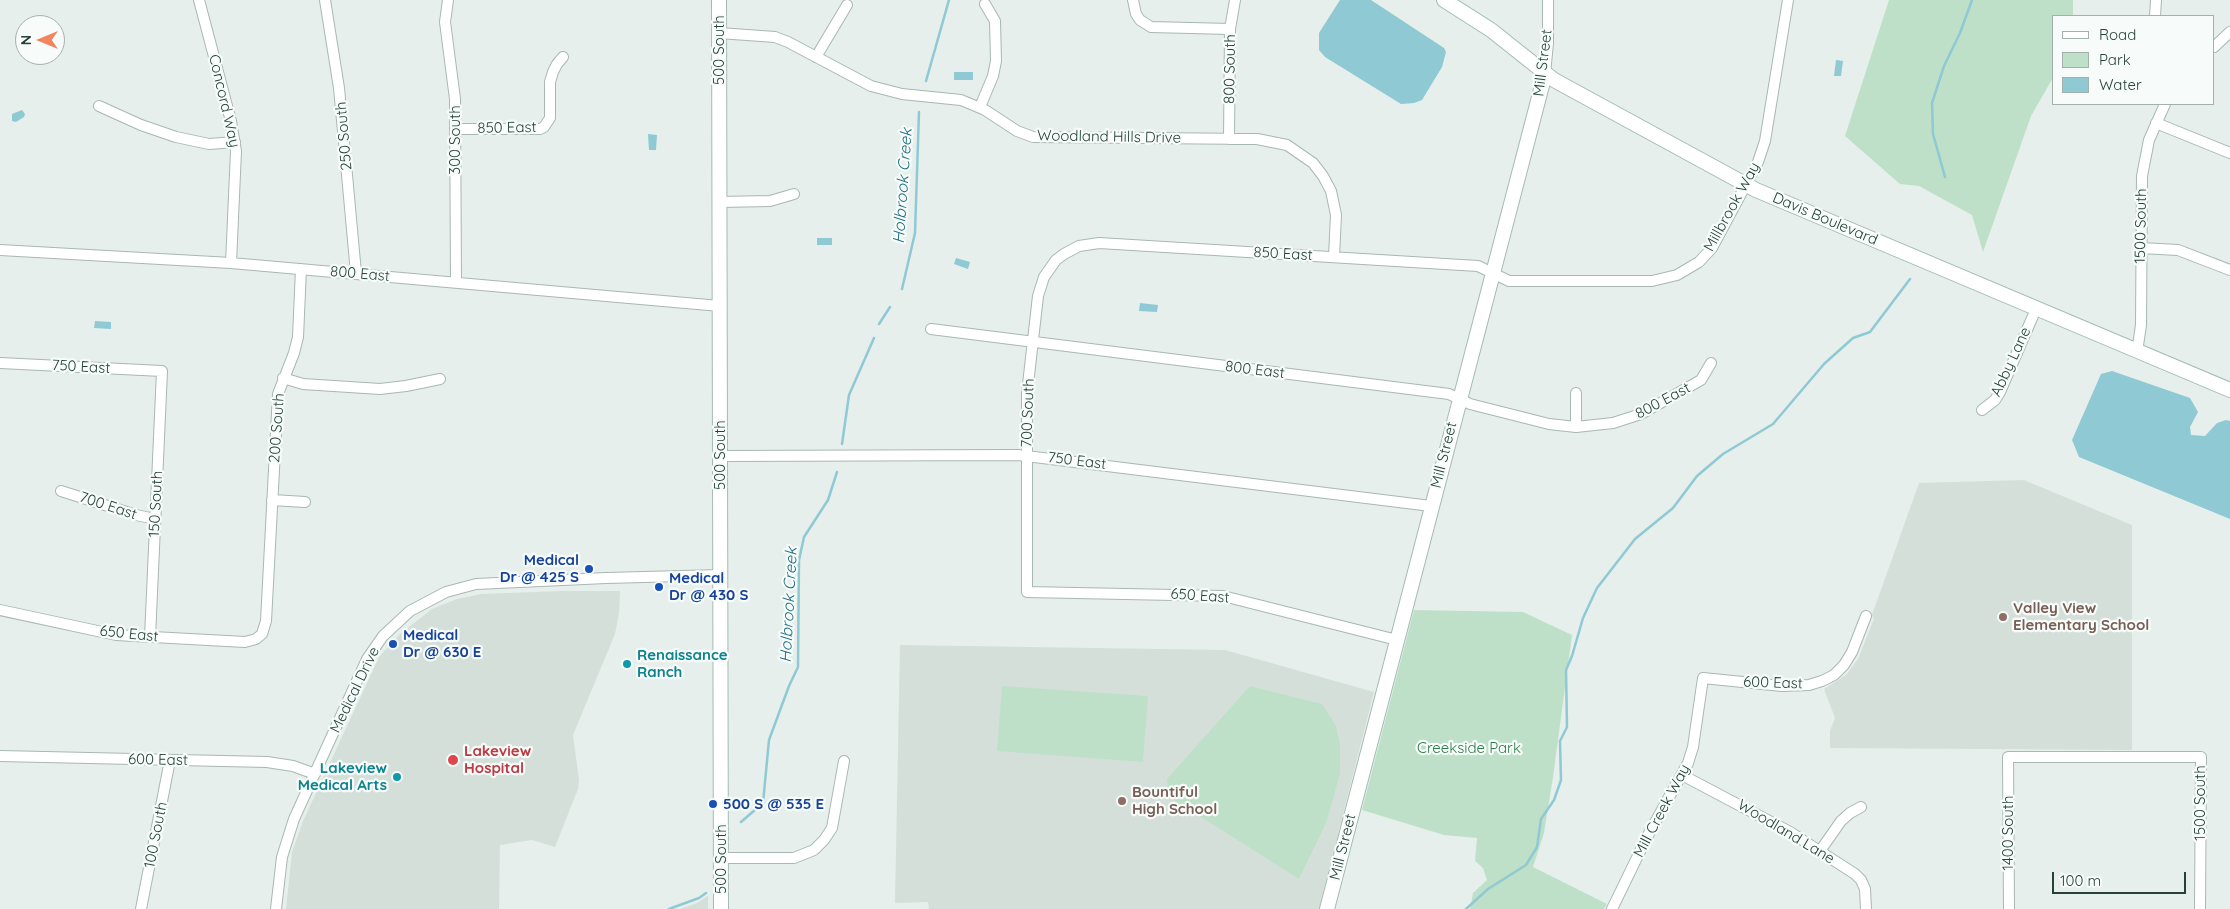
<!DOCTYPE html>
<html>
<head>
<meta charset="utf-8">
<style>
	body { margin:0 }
	#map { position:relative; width:2230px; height:909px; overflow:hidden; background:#e6efeb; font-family:Quicksand,sans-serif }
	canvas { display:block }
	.legend { position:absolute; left:2052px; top:15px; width:162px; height:90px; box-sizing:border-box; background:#f7fbf9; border:1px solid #a3b1ad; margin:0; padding:6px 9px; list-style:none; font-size:15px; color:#24423a }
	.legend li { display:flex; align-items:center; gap:10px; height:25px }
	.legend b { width:25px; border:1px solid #a3b1ad }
	.north { position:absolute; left:15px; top:15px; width:50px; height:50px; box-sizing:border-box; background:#f7fbf9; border:1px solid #a3b1ad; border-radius:50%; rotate:270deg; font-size:14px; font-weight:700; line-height:20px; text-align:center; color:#24423a }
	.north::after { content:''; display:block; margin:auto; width:18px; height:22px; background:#f4845f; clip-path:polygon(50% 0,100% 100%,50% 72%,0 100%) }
	.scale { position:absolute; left:2052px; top:872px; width:134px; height:22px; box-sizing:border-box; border:2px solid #24423a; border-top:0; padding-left:6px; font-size:15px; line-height:18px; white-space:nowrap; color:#24423a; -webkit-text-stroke:4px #f7fbf9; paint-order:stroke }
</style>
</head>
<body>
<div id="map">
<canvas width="2230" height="909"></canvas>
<ul class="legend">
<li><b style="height:6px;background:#fff"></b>Road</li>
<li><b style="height:14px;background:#bfe0c8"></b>Park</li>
<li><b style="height:14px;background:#8ec9d4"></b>Water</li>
</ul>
<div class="north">N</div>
<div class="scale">100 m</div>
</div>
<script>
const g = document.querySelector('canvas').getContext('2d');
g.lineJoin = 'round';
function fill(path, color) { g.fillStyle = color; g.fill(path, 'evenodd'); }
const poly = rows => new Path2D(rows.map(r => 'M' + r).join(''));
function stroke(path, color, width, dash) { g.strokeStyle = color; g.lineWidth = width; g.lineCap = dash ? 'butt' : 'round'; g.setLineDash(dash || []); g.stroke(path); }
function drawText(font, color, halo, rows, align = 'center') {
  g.font = font + ' Quicksand,sans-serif'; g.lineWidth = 4.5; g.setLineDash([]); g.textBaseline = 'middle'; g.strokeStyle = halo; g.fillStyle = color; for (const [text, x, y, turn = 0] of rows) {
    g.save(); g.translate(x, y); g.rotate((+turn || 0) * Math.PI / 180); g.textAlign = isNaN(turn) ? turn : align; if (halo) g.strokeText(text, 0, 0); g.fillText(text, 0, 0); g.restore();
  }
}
fill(poly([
	[2024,480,2132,525,2132,750,1830,748,1830,731,1835,718,1824,689,1846,675,1858,659,1874,619,1872,615,1919,483],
	[562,591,620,591,619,613,615,634,573,735,579,780,578,789,555,847,532,840,500,845,499,909,286,909,292,852,303,821,379,657,400,634,432,609,457,599,481,594],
	[900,645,1225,650,1374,692,1319,909,929,909,928,902,895,903],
	[708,896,708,909,680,909,697,903]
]), '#d4dfda');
fill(poly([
	[1889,0,2073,0,2073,16,2054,16,2054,76,2031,116,1983,252,1972,215,1919,186,1900,184,1845,136],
	[1414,610,1523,612,1572,635,1553,777,1544,833,1533,867,1607,904,1604,909,1470,909,1473,893,1487,880,1483,868,1475,861,1477,838,1444,835,1362,810],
	[1002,686,1148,696,1143,762,997,751],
	[1250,686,1322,704,1336,726,1340,744,1340,774,1326,823,1299,879,1168,796,1167,779]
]), '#bfe0c8');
fill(poly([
	[1340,0,1371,0,1444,48,1446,52,1442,67,1422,100,1414,103,1401,104,1325,57,1319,50,1319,33],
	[1836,60,1843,61,1841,76,1834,76],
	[954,72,973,72,973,80,954,80],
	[22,110,25,114,24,117,16,122,12,121,12,114],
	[648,134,657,135,656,150,649,150],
	[817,238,832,238,832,245,817,245],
	[956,258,970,262,968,269,954,264],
	[1140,303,1158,305,1157,312,1139,311],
	[95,321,111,322,111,329,94,328],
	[2112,371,2190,398,2198,412,2190,427,2191,435,2205,436,2217,423,2226,420,2230,421,2230,519,2079,457,2072,440,2101,374]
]), '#8ec9d4');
stroke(poly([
	[926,81,949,0],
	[1945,177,1933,134,1932,103,1944,66,1960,33,1972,0],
	[902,289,915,233,919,112],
	[879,324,890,307],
	[842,444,849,395,874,338],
	[741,822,763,803,769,740,789,686,798,667,799,560,804,537,828,500,837,472],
	[669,909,699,898,706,893],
	[1466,909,1488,889,1526,865,1537,847,1541,819,1554,800,1561,780,1560,741,1567,727,1566,670,1572,656,1583,618,1597,588,1635,539,1673,508,1697,476,1723,454,1773,424,1824,364,1853,338,1870,332,1910,279]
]), '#8ec9d4', 2.5);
const street = poly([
	[199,0,231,121,236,151,231,263],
	[325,0,339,88,356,273],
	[448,0,445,22,455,99,456,282],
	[1133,0,1136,14,1140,20,1151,27,1230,29],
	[2155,16,2156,0],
	[719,33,775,37,788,42,871,86,902,94,961,100,985,110,1017,131,1033,137,1257,139,1287,145,1313,163,1323,176,1331,191,1336,215,1334,257],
	[2214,47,2230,32],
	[816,57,847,5],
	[1545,74,1548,43,1548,0],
	[99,106,141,125,176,137,209,144,235,142],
	[980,107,993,76,996,61,995,21,985,4],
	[2156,123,2230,153],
	[455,129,540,129,544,127,550,118,550,82,553,72,557,64,563,57],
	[1229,139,1230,29,1235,0],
	[719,202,770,201,794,194],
	[2141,248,2178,250,2230,270],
	[0,250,231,263,720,306],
	[931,329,1449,394,1470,404,1549,424,1576,427,1613,423,1641,414,1701,380,1711,363],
	[2137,352,2141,325,2142,176,2149,140,2165,104],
	[0,363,162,371,150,637],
	[283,378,303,384,380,389,406,386,440,379],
	[1982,410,1995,400,2000,392,2036,309],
	[1576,427,1576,393],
	[720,456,1018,455,1431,506],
	[61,491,136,515,155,519],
	[272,500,305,502],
	[0,610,116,635,245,642,256,639,262,634,266,621,278,394,294,353,298,337,301,269],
	[1397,640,1223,596,1027,592,1027,393,1038,296,1044,277,1056,260,1064,254,1079,246,1099,243,1478,266,1509,281,1652,281,1677,275,1699,262,1712,248,1758,162,1765,141,1788,0],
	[0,756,267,762,293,766,315,774],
	[1682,775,1790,832,1855,874,1861,880,1865,889,1866,909],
	[1820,851,1841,821,1850,813,1861,807],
	[721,858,794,858,814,850,824,840,832,828,844,761],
	[141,909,170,760],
	[276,909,282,857,294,819,367,659,383,636,410,611,446,592,476,584,606,578,720,575],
	[1612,909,1647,837,1688,763,1693,747,1703,678,1782,686,1809,685,1822,681,1834,675,1844,665,1852,652,1866,616],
	[2009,909,2008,757,2201,757,2200,909]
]);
const secondary = poly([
	[719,0,721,909],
	[1444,0,1491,30,1554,80,1756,190,2230,390],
	[1327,909,1545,74]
]);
stroke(street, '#a8b8b2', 12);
stroke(secondary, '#a4bbb3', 16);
stroke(street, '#fff', 10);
stroke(secondary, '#fff', 14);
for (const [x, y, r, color] of [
	[589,569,5,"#1a4fb4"],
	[659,587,5,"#1a4fb4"],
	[2003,617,5,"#8d6e63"],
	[393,644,5,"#1a4fb4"],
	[627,664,5,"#0f9aa8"],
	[453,760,6,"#e0444e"],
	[397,777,5,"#0f9aa8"],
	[1122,801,5,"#8d6e63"],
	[713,804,5,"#1a4fb4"]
]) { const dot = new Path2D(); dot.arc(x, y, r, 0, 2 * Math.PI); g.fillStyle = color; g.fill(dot); stroke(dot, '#f7fbf9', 2); }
drawText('15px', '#24423a', '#f7fbf9', [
	["500 South",719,50,-90],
	["Mill Street",1543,63,-83],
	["800 South",1230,69,-89],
	["Concord Way",224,101,77],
	["850 East",507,128,-1],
	["250 South",344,136,-95],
	["Woodland Hills Drive",1109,137,1],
	["300 South",455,140,-90],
	["Millbrook Way",1732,207,-61],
	["Davis Boulevard",1825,219,23],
	["1500 South",2141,226,-89],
	["850 East",1283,254,3],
	["800 East",360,274,5],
	["Abby Lane",2011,362,-65],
	["750 East",81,367,3],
	["800 East",1255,370,7],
	["800 East",1663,401,-28],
	["700 South",1028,413,-88],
	["200 South",277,428,-86],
	["500 South",720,455,-90],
	["Mill Street",1444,455,-76],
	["750 East",1077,461,7],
	["150 South",156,504,-87],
	["700 East",108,506,18],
	["650 East",1200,596,4],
	["650 East",129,634,6],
	["600 East",1773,683,2],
	["Medical Drive",355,690,-64],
	["600 East",158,760,1],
	["1500 South",2200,803,-90],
	["Mill Creek Way",1662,811,-62],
	["Woodland Lane",1786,832,31],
	["1400 South",2008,833,-90],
	["100 South",156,835,-79],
	["Mill Street",1343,847,-76],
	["500 South",721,859,-90]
]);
drawText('bold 15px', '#164399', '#f7fbf9', [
	["Medical",579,560,"right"],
	["Dr @ 425 S",579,577,"right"],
	["Medical",669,578],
	["Dr @ 430 S",669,595],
	["Medical",403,635],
	["Dr @ 630 E",403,652],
	["500 S @ 535 E",723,804]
], 'left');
drawText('bold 15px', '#785e54', '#f7fbf9', [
	["Valley View",2013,608],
	["Elementary School",2013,625],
	["Bountiful",1132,792],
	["High School",1132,809]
], 'left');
drawText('bold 15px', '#0d838f', '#f7fbf9', [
	["Renaissance",637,655],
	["Ranch",637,672],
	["Lakeview",387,768,"right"],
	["Medical Arts",387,785,"right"]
], 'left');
drawText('15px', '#2d7a4b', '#f7fbf9', [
	["Creekside Park",1469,748]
]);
drawText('bold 15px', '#be3a42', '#f7fbf9', [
	["Lakeview",464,751],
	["Hospital",464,768]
], 'left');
drawText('italic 16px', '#1c6f80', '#f7fbf9', [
	["Holbrook Creek",903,186,-86],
	["Holbrook Creek",789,605,-87]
]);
</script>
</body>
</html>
